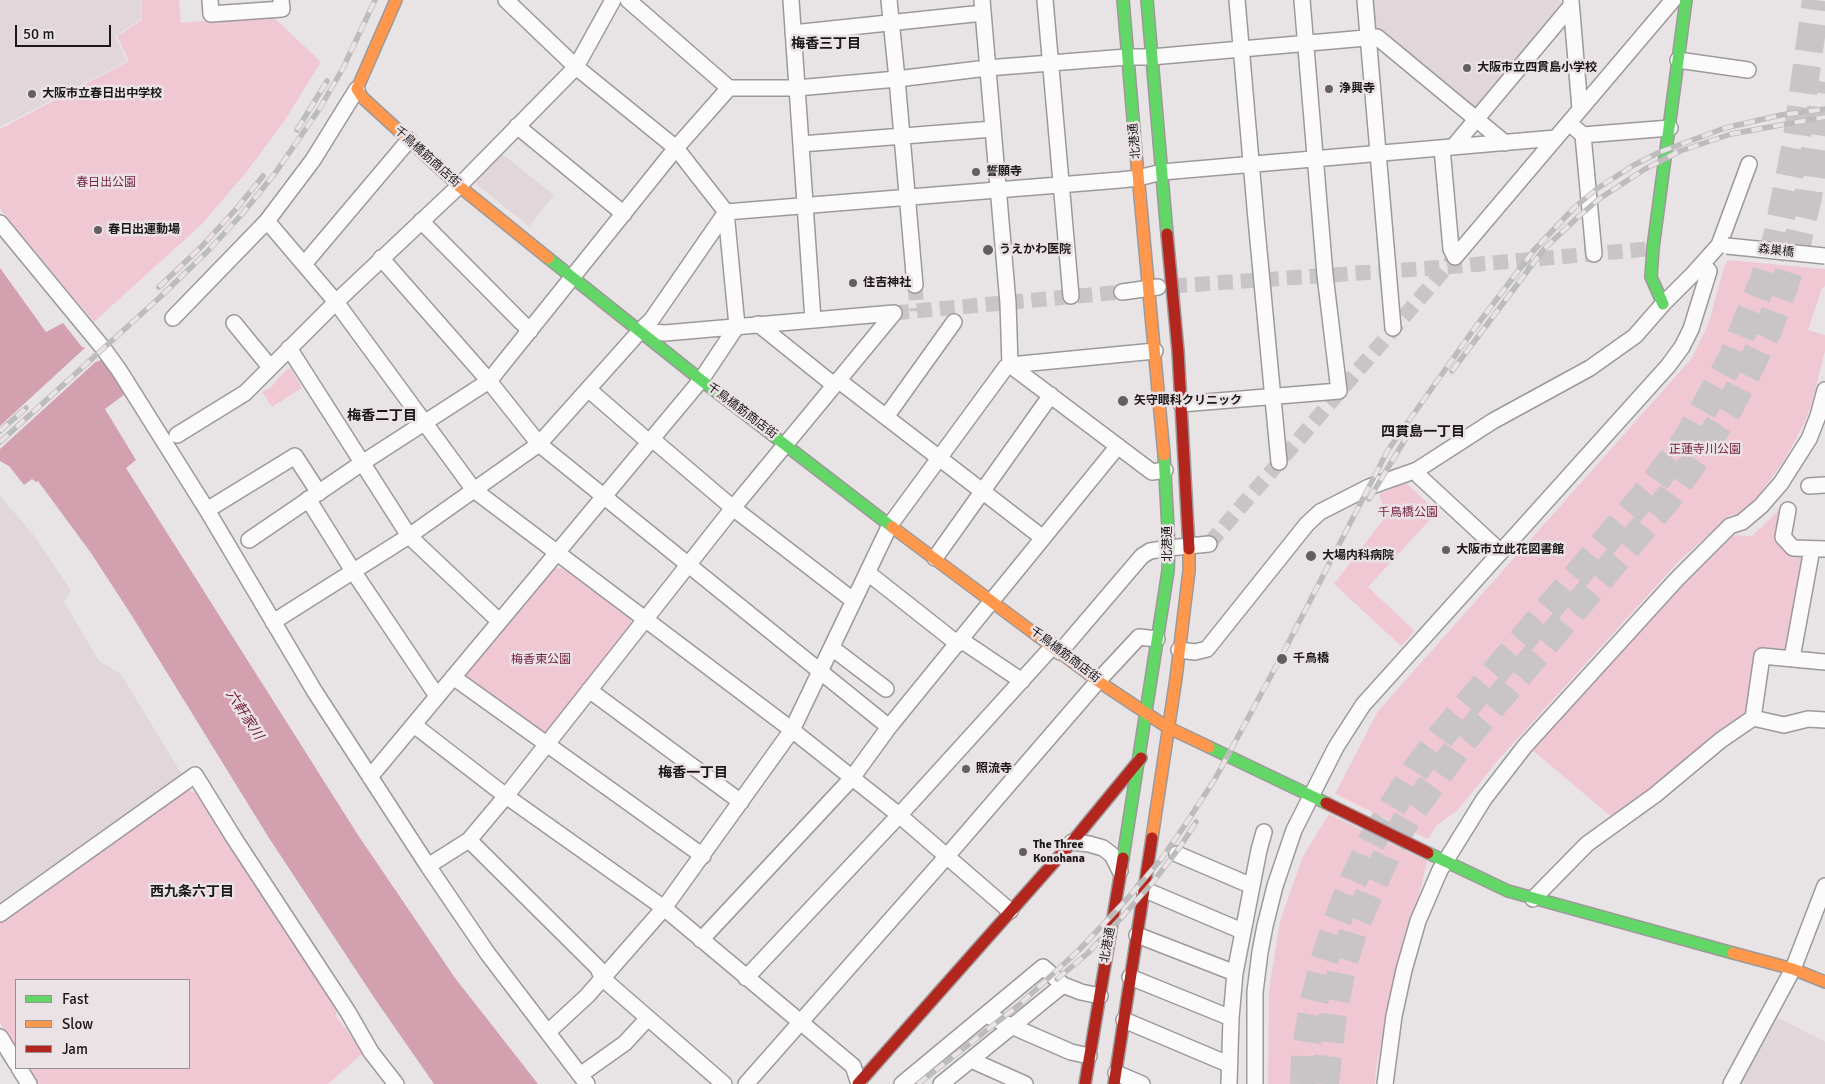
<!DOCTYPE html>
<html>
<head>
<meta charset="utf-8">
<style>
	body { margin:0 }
	#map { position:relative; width:1825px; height:1084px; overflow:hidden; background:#e8e4e5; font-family:Signika,sans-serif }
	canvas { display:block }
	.legend { position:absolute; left:15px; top:979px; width:175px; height:90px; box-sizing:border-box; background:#eae2e4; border:1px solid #979193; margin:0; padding:6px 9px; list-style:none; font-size:15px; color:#1b1819 }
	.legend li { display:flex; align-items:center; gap:10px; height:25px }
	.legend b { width:25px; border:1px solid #979193 }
	.scale { position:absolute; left:15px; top:25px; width:96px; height:22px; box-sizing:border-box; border:2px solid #1b1819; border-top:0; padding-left:6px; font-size:15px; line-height:18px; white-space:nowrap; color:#1b1819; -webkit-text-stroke:4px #eae2e4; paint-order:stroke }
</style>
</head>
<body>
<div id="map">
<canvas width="1825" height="1084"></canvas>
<ul class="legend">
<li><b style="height:6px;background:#63d668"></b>Fast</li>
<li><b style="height:6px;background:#ff974d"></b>Slow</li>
<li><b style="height:6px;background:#b3261e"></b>Jam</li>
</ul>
<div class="scale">50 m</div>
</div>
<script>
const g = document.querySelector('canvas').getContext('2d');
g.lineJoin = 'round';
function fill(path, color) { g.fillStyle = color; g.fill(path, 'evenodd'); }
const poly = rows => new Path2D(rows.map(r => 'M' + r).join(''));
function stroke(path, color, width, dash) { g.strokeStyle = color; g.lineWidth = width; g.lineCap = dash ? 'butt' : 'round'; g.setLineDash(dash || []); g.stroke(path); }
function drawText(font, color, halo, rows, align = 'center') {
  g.font = font + ' Signika,"Noto Sans JP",sans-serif'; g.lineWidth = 5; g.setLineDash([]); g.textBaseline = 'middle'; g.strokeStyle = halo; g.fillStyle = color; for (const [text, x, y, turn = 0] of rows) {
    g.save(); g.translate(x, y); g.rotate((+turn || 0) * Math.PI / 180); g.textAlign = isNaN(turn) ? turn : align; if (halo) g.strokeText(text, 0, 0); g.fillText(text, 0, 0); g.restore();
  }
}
fill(poly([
	[0,0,140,0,141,19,115,36,127,61,0,127],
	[1371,0,1560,0,1564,4,1477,109,1472,108,1375,28,1373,25],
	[501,153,554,195,529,226,477,185,477,178],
	[0,496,32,533,71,590,64,602,99,661,121,674,184,778,0,910],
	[1773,1015,1825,1042,1825,1084,1734,1084]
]), '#e1d6d9');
fill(poly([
	[141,0,179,0,181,23,211,20,269,13,321,62,285,120,248,170,203,223,94,322,0,209,0,129,129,61,117,36,142,20],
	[1728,260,1825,269,1825,286,1822,288,1808,330,1825,335,1825,351,1812,403,1804,424,1785,459,1757,498,1738,514,1730,515,1678,562,1499,759,1457,811,1437,825,1428,839,1335,794,1378,711,1691,359,1708,325,1724,267],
	[287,369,291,369,302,388,272,407,262,392,271,387],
	[1406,483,1437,512,1368,587,1415,631,1401,646,1334,584,1386,516,1379,494],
	[1786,503,1780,540,1803,553,1805,557,1789,652,1760,652,1750,710,1720,730,1664,779,1614,819,1531,749,1682,583,1734,535,1752,536],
	[562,568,631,618,631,626,547,732,539,733,467,681,466,673,554,569],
	[183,787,201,796,337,1004,336,1016,357,1044,362,1054,328,1084,37,1084,27,1068,189,1068,189,980,16,980,16,1050,0,1023,0,920],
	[1329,814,1427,861,1417,904,1394,978,1376,1069,1375,1084,1268,1084,1269,991,1280,921,1303,856]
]), '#efc8d4');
fill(poly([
	[0,268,46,332,63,323,82,347,84,347,97,362,102,359,125,394,105,409,136,460,126,468,358,835,455,978,538,1084,434,1084,375,999,269,838,132,616,91,553,38,481,36,482,32,479,24,485,9,466,0,461]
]), '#d3a0b0');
fill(poly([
	[87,346,98,359,100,358,0,449,0,426]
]), '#e8e4e5');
stroke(poly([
	[915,285,917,311],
	[1172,286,1447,267,1647,249],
	[894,313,1122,292],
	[1209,544,1451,262]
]), '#c9c5c6', 15, [15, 8]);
stroke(poly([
	[1304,1084,1305,1056,1312,1011,1322,968,1336,924,1353,881,1371,843,1393,806,1415,771,1442,735,1648,491,1688,437,1731,360,1764,279,1777,237,1796,144,1816,0],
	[1325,1084,1333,1014,1342,968,1354,929,1371,889,1388,852,1408,817,1458,747,1665,502,1704,448,1728,410,1748,371,1769,328,1785,284,1798,240,1808,197,1825,82]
]), '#c9c5c6', 28, [28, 14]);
const street = poly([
	[210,0,211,14,282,9,281,0],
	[628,0,729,88,797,88,897,79,987,68,1127,57,1151,57,1377,37,1505,143],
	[791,0,813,320],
	[889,0,897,79,915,285],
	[982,0,1008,303,1010,365],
	[1045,0,1071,296],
	[1237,0,1256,219,1279,462],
	[1365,0,1393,328],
	[1571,1,1580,109],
	[793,33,983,13],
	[1678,60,1748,70],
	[1569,123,1583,135,1594,254],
	[517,126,624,214],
	[1583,135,1670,128],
	[801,144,993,129],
	[1453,147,1571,6],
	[1442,148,1451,249,1455,257,1673,0],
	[726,212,1120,180,1138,178,1162,172,1556,138],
	[267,221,336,302,474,490,792,730,899,815,1010,911],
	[421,221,530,331],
	[0,223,103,348,119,370,207,510,315,692,428,866,488,954,587,1084],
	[381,258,489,381,539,444,889,727],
	[305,263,409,140],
	[1122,292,1158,287],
	[173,318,267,221,313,160,357,89],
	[234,323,270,367],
	[758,324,834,385],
	[640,331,665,333,894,313],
	[289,348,409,536,499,621],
	[1010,365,1152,472,1165,470],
	[838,380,1043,538],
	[588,389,649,442],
	[1181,404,1339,391,1325,275,1302,0],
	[886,417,954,322],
	[177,435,245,393,336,302,459,186,576,67,613,0],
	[652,439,733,508,854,601],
	[1417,470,1419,476,1501,552],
	[1809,486,1825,485],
	[308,499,353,571,437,696],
	[207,510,295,456,319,493],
	[1788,510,1783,537,1793,548,1825,549],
	[249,540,362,463,489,381,676,148,729,88],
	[935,558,1051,395],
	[868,573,958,644],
	[273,622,409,536,539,444,640,331,652,319,726,212],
	[961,640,1022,681],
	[832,648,886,689],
	[1179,650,1195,652,1207,649,1307,524,1320,512,1369,487,1417,470,1493,421,1590,368,1635,336,1663,304,1694,273,1719,245,1749,164],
	[1060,652,1142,556,1150,551,1169,548,1209,544],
	[1792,658,1812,549],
	[453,677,703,856],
	[589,690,741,802],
	[1753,718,1762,656,1825,662],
	[414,725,506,796,664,908,853,1066,859,1084],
	[370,777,701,380,737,326,726,212,676,148,576,67,506,0],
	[469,840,598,968,602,978,724,1084],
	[1072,842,1089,844,1103,848,1112,855,1120,871],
	[1177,854,1252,886],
	[428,866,469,840,506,796,733,508,894,313],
	[1143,889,1242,931],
	[1533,899,1587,844,1655,795,1721,740,1753,718,1784,725,1808,719,1825,720],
	[0,914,195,775,234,838,348,1012,371,1052,396,1084],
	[1137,935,1235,973],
	[701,940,852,778,889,727,1118,446],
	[1130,977,1231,1018],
	[746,978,905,809,1053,646],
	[986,1015,1071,1052,1089,1056],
	[1124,1020,1228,1064],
	[548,1032,587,996,664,908,792,730,890,525,1006,367,1010,365,1155,351],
	[0,1037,16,1063],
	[971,1060,1025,1084],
	[19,1068,29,1084],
	[1116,1073,1142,1084],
	[580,1075,625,1043,648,1018],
	[746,1084,947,856,1098,681,1139,637,1157,639],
	[902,1084,1043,967,1063,985,1081,992,1100,996],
	[941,1084,1063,985],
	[1229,1084,1231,1018,1235,973,1259,850,1264,832],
	[1255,1084,1255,992,1260,952,1265,926,1275,886,1294,830,1336,747,1363,705,1668,366,1682,347,1691,329,1709,271,1702,264],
	[1385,1084,1394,1016,1404,970,1418,921,1440,870,1484,799,1525,746,1677,579,1730,526,1742,522,1761,506,1781,483,1809,439,1818,416,1825,390],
	[1731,1084,1793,969,1825,886]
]);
const fast = poly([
	[1123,0,1135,142],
	[1147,0,1167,234],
	[548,258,701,380,892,527],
	[1663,304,1651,277,1653,248,1686,0],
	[1209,747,1326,803],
	[1428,853,1508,891,1733,953],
	[1123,858,1168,571,1169,548,1164,455]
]);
const slow = poly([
	[396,0,357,89,363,98,459,186,548,258],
	[1135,142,1164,455],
	[892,527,1098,681,1167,727,1209,747],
	[1152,838,1176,678,1189,571,1189,549],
	[1733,953,1793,969,1825,982]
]);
const jam = poly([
	[1167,234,1178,351,1189,549],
	[858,1084,1072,842,1141,758],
	[1085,1084,1123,858],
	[1114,1084,1152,838]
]);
stroke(street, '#9d999a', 18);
stroke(fast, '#9d999a', 14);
stroke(slow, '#9d999a', 14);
stroke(jam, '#9d999a', 14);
stroke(street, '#fcfbfb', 15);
stroke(fast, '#63d668', 11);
stroke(slow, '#ff974d', 11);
stroke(jam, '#b3261e', 11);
const rail = poly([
	[297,130,327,81],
	[159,287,201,247,237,208,263,176],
	[1452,371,1544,249,1578,217,1599,199,1645,169,1680,151,1731,134,1825,117],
	[0,431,26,408],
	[0,442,158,299,207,252,243,213,276,172,320,108,343,68,375,0],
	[1369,499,1412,428],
	[1057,979,1088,953,1123,916,1153,882,1180,847,1196,822],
	[918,1084,1019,1005,1079,950,1128,898,1162,858,1187,822,1215,779,1280,659,1388,450,1474,329,1534,250,1575,207,1598,188,1634,165,1660,152,1725,128,1781,115,1825,109]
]);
stroke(rail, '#bdbcbc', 5.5);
stroke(rail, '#eae2e4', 4, [11]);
const streetBridge = poly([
	[1727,246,1825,256]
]);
const jamBridge = poly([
	[1326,803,1428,853]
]);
stroke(streetBridge, '#9d999a', 18, []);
stroke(jamBridge, '#9d999a', 14, []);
stroke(streetBridge, '#fcfbfb', 15);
stroke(jamBridge, '#b3261e', 11);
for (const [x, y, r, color] of [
	[1467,68,5,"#635f60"],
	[1329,89,5,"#635f60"],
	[32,94,5,"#635f60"],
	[976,172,5,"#635f60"],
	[98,230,5,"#635f60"],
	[988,250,6,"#635f60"],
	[853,283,5,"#635f60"],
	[1123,401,6,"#635f60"],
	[1446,550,5,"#635f60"],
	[1311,556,6,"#635f60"],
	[1282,659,6,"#635f60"],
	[966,769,5,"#635f60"],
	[1023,852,5,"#635f60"]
]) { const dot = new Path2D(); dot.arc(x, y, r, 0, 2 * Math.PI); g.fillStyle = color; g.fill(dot); stroke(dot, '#eae2e4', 2); }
drawText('bold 12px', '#1b1819', '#eae2e4', [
	["大阪市立四貫島小学校",1477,68],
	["浄興寺",1339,89],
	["大阪市立春日出中学校",42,94],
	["誓願寺",986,172],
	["春日出運動場",108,230],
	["うえかわ医院",999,250],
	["住吉神社",863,283],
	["矢守眼科クリニック",1134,401],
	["大阪市立此花図書館",1456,550],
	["大場内科病院",1322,556],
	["千鳥橋",1293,659],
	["照流寺",976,769],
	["The Three",1033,845],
	["Konohana",1033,859]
], 'left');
drawText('12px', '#1b1819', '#eae2e4', [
	["北港通",1135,141,-95],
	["千鳥橋筋商店街",427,157,42],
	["森巣橋",1776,251,6],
	["千鳥橋筋商店街",742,411,37],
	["北港通",1168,544,-90],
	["千鳥橋筋商店街",1065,655,37],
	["北港通",1108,945,-80]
]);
drawText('12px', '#772345', '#eae2e4', [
	["春日出公園",106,183],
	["正蓮寺川公園",1705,450],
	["千鳥橋公園",1408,513],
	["梅香東公園",541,660]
]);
drawText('bold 14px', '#1b1819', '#eae2e4', [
	["梅香三丁目",826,44],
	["梅香二丁目",382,416],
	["四貫島一丁目",1423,432],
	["梅香一丁目",693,773],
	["西九条六丁目",192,892]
]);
drawText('italic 14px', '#711d40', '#eae2e4', [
	["六軒家川",244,715,57]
]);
</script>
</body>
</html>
